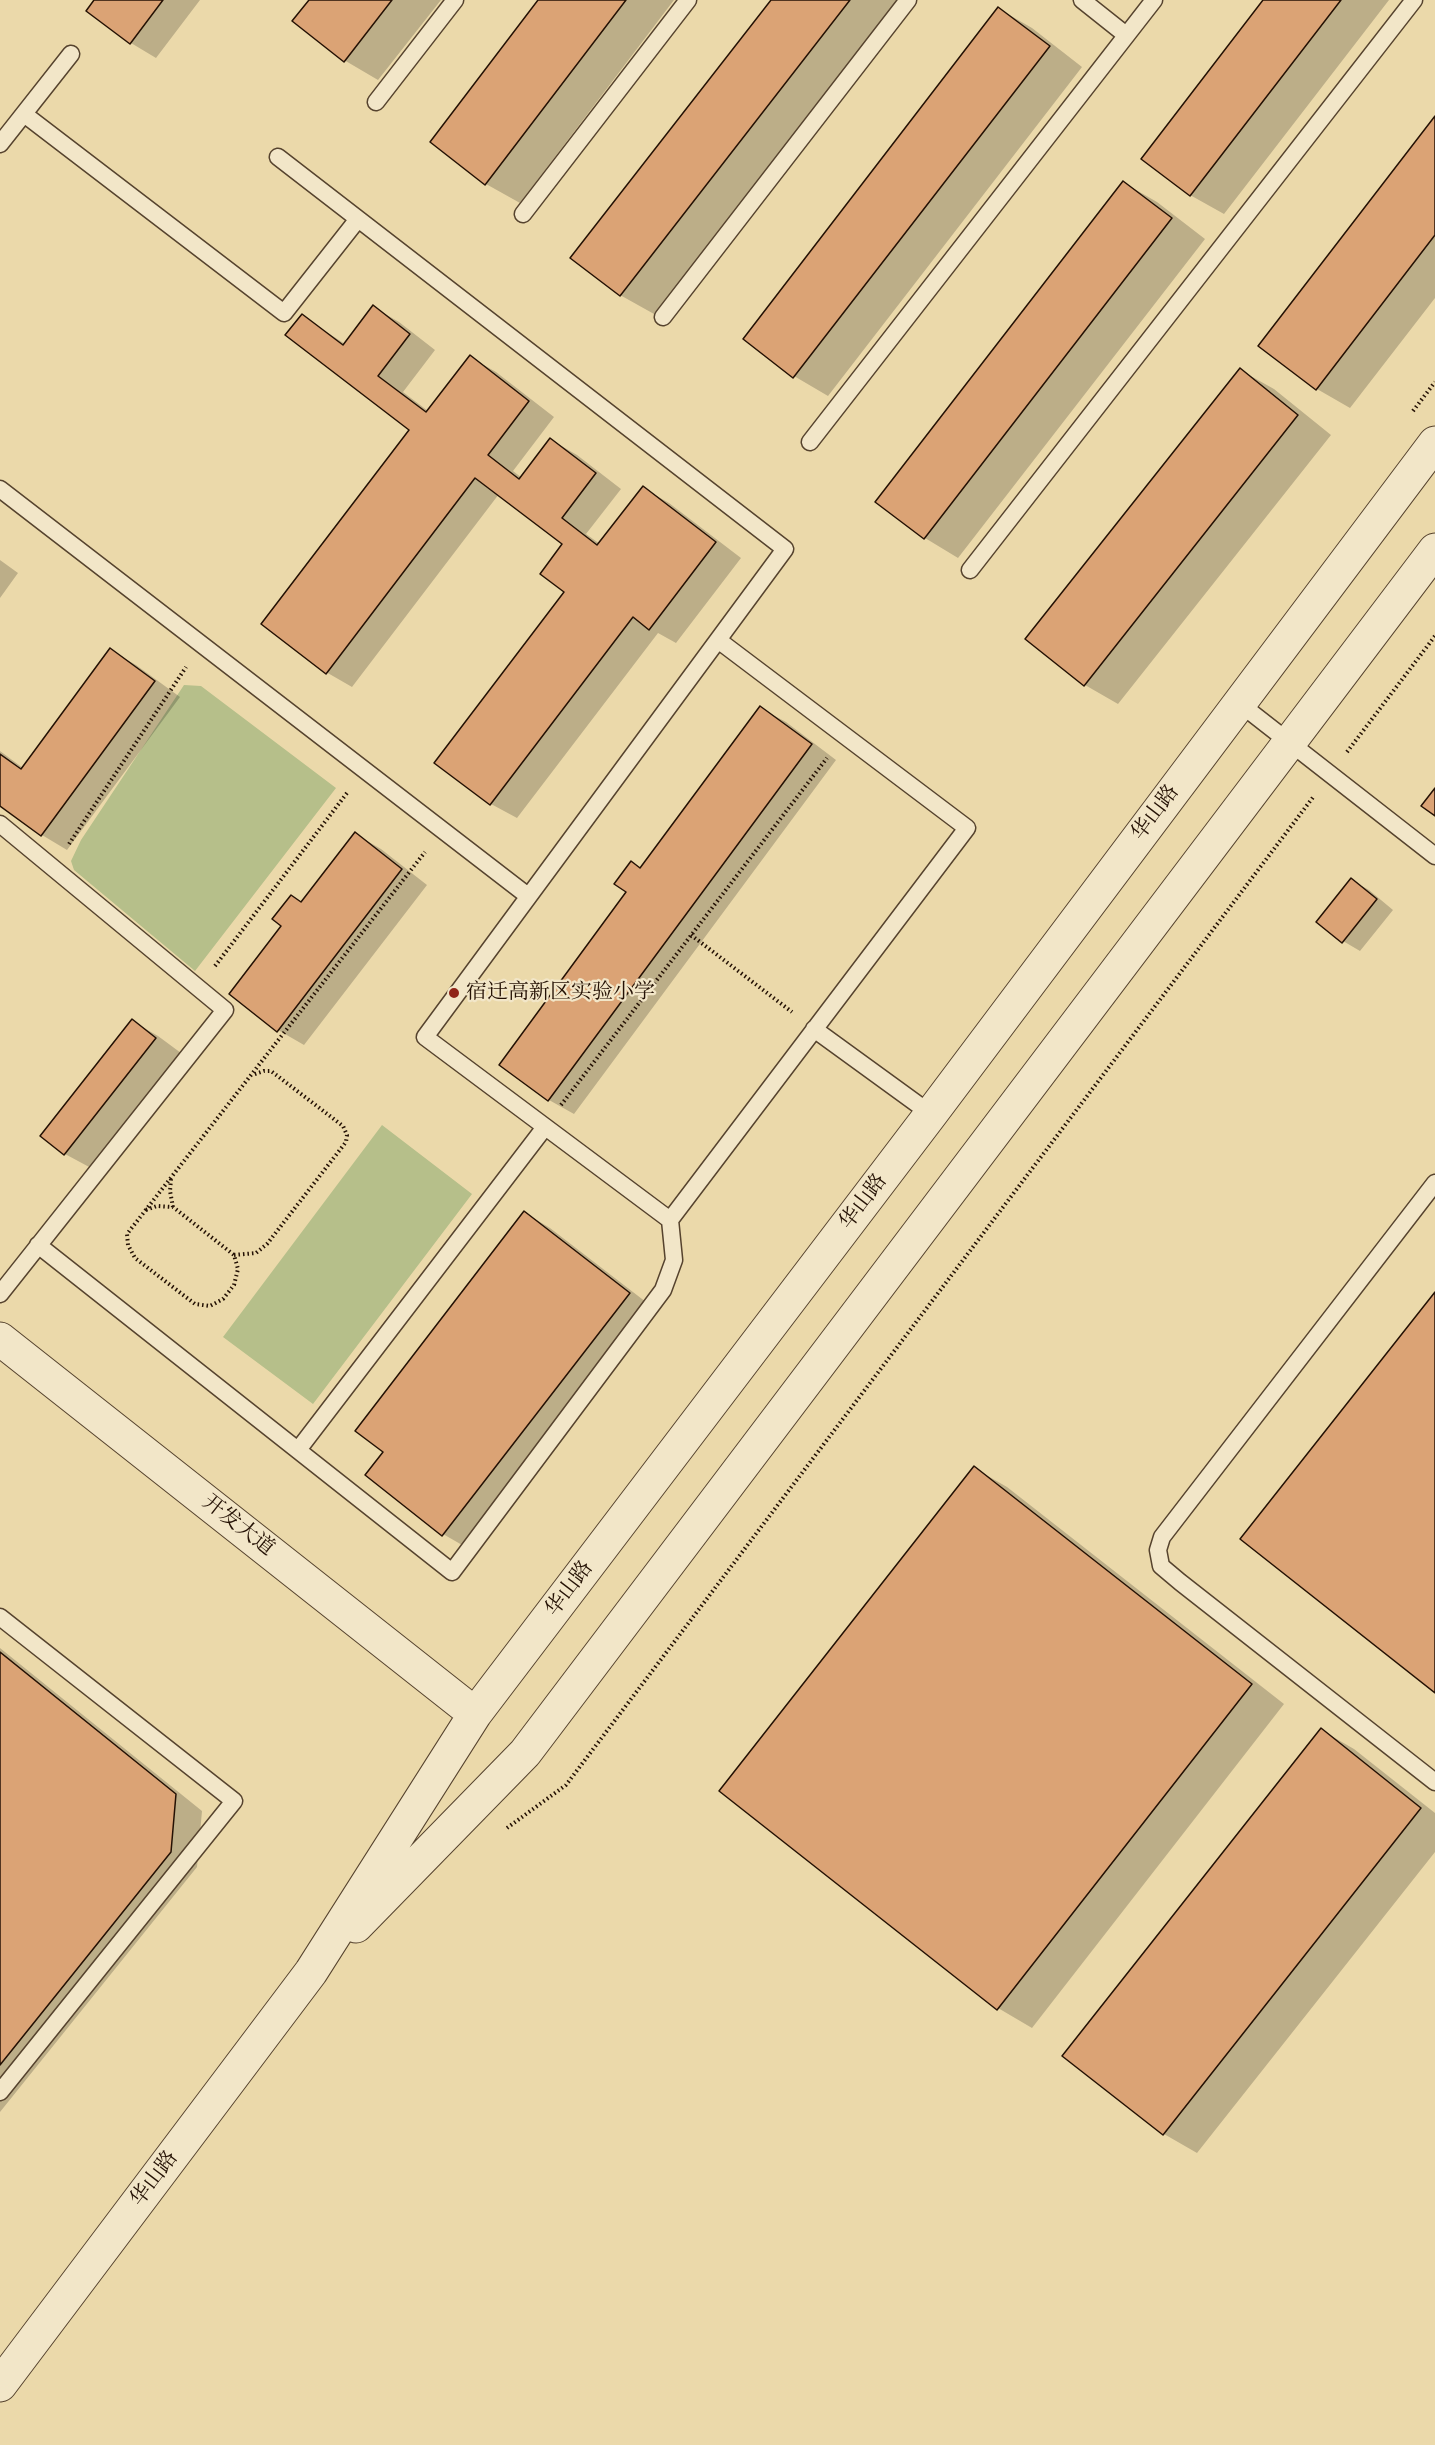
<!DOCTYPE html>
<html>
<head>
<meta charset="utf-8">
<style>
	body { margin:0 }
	canvas { display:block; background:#ebd9aa }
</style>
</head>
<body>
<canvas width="1435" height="2445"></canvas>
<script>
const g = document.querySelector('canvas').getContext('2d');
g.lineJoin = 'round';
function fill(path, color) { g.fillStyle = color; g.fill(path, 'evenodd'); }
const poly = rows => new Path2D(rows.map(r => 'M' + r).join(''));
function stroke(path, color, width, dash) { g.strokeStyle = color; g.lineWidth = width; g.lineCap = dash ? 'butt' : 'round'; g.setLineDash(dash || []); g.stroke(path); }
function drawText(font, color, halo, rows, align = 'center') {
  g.font = font + ' "Libre Bodoni","Noto Serif SC",serif'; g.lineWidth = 4.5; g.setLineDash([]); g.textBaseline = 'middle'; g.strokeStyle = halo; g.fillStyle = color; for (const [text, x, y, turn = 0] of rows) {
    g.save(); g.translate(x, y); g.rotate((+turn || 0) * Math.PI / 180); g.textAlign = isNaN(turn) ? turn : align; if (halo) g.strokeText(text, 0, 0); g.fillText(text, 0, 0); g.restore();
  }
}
fill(poly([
	[184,685,201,686,336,788,195,971,74,870,71,861,81,840],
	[382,1125,472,1194,313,1404,223,1337]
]), '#b6bf8a');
fill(poly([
	[96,0,200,0,156,58,131,43,88,11],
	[311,0,441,0,378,80,344,60],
	[540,0,674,0,520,203,486,184,432,142],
	[773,0,899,0,654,314,620,295],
	[1265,0,1389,0,1224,214,1190,195],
	[999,9,1032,28,1082,67,828,396,794,376],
	[1435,119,1435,298,1350,408,1317,389],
	[1124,183,1157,202,1205,239,958,558,925,538],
	[373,307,399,322,435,350,403,392,428,411,470,357,496,372,554,417,513,471,522,478,551,440,577,455,621,489,586,534,600,544,643,488,669,503,741,558,676,643,658,633,517,818,491,804,566,592,565,544,499,494,352,687,326,672,411,430,302,316,345,344],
	[1240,370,1274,389,1331,435,1118,704,1085,685],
	[0,560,18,573,0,598],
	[110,650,136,665,180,697,67,850,42,835,0,804,0,751,23,768],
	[760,708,786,722,836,760,574,1114,549,1100,628,892,641,869],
	[355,834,381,849,427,885,304,1045,278,1030,302,903],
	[1351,880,1369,890,1393,910,1360,951,1343,941],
	[132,1021,158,1036,181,1053,91,1168,65,1154],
	[525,1213,550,1228,655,1309,469,1549,443,1534],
	[974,1468,1007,1487,1284,1704,1032,2028,998,2008],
	[0,1648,202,1811,197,1867,0,2112],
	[1321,1730,1354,1749,1435,1813,1435,1852,1197,2153,1164,2134]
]), '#0003');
const building = poly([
	[94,0,163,0,130,44,86,11,94,0],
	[309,0,392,0,344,62,292,21,309,0],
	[538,0,626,0,485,185,430,142,538,0],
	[771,0,850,0,620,296,570,258,771,0],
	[1263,0,1341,0,1190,196,1141,159,1263,0],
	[998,7,1050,46,793,378,743,339,998,7],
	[1435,116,1435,235,1316,390,1258,346,1435,116],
	[1123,181,1172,218,924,539,875,502,1123,181],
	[373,305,410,334,378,376,426,412,470,355,529,401,488,455,519,479,550,438,596,473,562,518,597,545,643,486,716,542,649,630,633,617,490,805,434,763,564,592,540,574,562,544,475,478,326,674,261,624,409,430,285,335,302,314,343,345,373,305],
	[1240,368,1298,415,1084,686,1025,639,1240,368],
	[110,648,155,681,41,836,0,806,0,754,21,769,110,648],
	[760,706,812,744,548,1101,499,1065,626,892,614,884,631,861,640,868,760,706],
	[1435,788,1435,816,1421,806,1435,788],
	[355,832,402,869,277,1032,229,994,281,926,272,919,291,895,301,902,355,832],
	[1351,878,1377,899,1342,943,1316,922,1351,878],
	[132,1019,156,1038,64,1155,40,1136,132,1019],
	[524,1211,630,1293,442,1536,365,1475,383,1452,355,1431,524,1211],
	[1435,1292,1435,1693,1240,1539,1435,1292],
	[974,1466,1252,1684,997,2010,719,1791,974,1466],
	[0,1652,176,1794,171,1852,0,2065,0,1652],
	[1321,1728,1421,1808,1163,2135,1062,2056,1321,1728]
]);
fill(building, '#dba375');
stroke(building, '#241104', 1.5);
const service = poly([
	[1082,0,1126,35],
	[376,102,455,0],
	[24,114,284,313,358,219],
	[0,144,71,54],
	[278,157,785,549,425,1037,670,1220,967,828,718,640],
	[523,214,688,0],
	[663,317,908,0],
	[810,442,1154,0],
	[0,489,528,896],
	[970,570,1414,0],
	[1239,703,1435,856],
	[0,824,225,1010,0,1294],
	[814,1029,931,1114],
	[1435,1183,1162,1537,1158,1550,1161,1566,1180,1582,1435,1782],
	[38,1245,452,1572,663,1290,674,1260,670,1220],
	[298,1450,545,1127],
	[0,1617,234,1801,0,2092]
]);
const tertiary = poly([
	[0,1339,475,1714],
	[356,1926,525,1753,1435,550],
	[0,2385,311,1972,475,1714,931,1114,1435,443]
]);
stroke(service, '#56432e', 19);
stroke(tertiary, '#56432e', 35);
stroke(poly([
	[1413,411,1435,382],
	[1347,752,1435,636],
	[69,844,186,667],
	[691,935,792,1012],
	[215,966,347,793],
	[561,1105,827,758],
	[171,1179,170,1191,173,1207],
	[146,1210,157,1206,173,1207,234,1255,238,1269,234,1285,223,1299,210,1306,195,1304,135,1258,128,1245,127,1234,251,1075,425,852],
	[234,1255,256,1253,267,1244,346,1142,347,1135,343,1126,271,1071,264,1071,252,1075],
	[507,1828,566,1785,1314,796]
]), '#241104', 4, [1.5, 3]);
stroke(service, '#f2e6c8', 16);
stroke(tertiary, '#f2e6c8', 33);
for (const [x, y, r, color] of [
	[454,993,6,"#8f2418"]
]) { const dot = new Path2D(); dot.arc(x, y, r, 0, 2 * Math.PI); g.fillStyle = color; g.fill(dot); stroke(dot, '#f2e6c8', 2); }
drawText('21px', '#241104', '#f2e6c8', [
	["华山路",1156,813,-53],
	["华山路",864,1202,-53],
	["开发大道",238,1526,38],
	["华山路",570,1589,-53],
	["华山路",155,2179,-53]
]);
drawText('21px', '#241104', '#f2e6c8', [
	["宿迁高新区实验小学",466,993]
], 'left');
</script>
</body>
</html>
